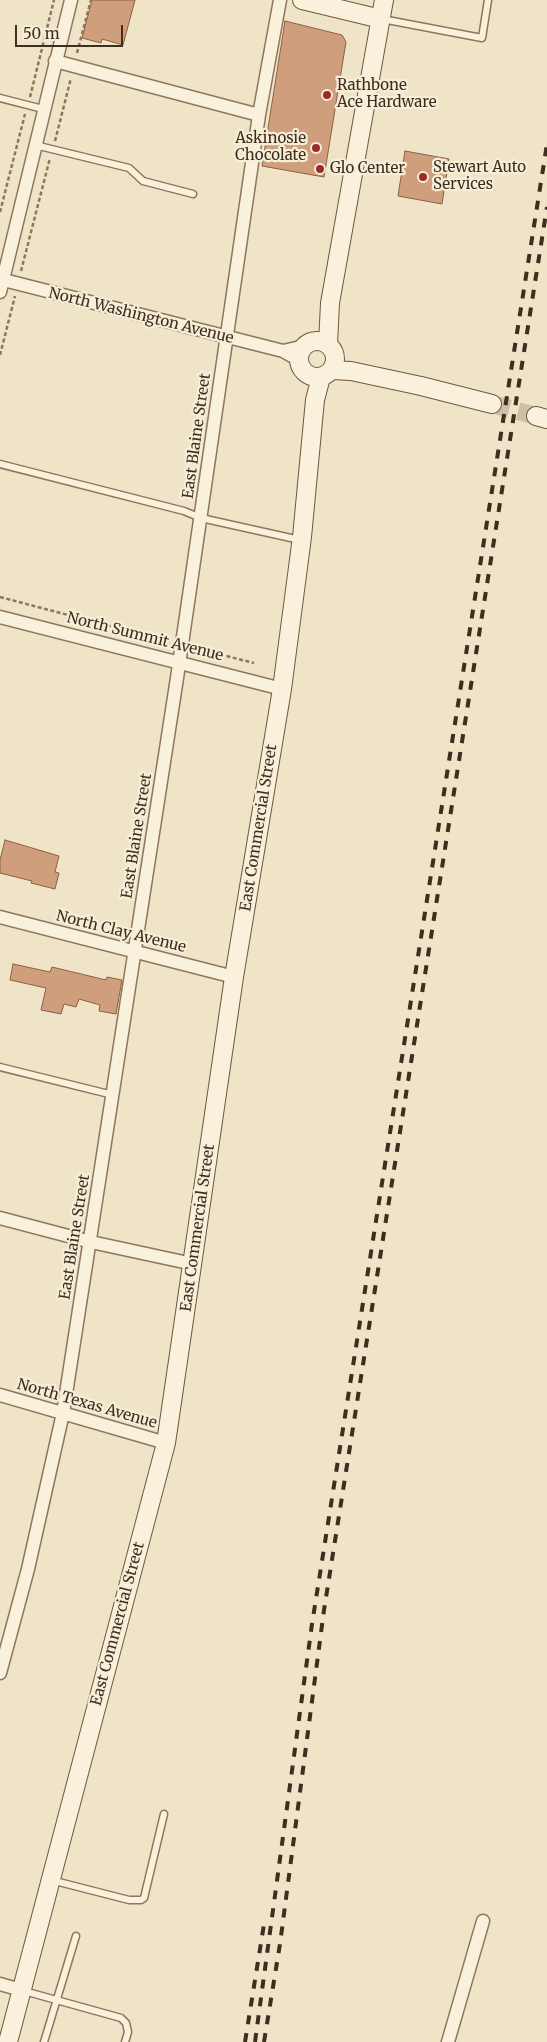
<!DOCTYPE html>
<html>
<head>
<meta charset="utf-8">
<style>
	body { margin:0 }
	#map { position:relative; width:547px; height:2042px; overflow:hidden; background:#f0e4c8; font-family:Merriweather,serif }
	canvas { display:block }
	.scale { position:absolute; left:15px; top:25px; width:108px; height:22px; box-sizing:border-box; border:2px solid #3d2e20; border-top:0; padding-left:6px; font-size:15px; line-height:18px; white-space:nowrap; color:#3d2e20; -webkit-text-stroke:4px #f7eed8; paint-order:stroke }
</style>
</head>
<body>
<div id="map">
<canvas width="547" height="2042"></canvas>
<div class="scale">50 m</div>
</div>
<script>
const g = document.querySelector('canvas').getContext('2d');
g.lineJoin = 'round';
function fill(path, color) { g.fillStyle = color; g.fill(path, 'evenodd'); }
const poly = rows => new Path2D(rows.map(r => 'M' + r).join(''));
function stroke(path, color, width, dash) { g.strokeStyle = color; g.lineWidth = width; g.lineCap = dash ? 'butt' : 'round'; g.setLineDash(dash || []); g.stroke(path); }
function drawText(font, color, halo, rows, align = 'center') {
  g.font = font + ' Merriweather,serif'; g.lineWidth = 4.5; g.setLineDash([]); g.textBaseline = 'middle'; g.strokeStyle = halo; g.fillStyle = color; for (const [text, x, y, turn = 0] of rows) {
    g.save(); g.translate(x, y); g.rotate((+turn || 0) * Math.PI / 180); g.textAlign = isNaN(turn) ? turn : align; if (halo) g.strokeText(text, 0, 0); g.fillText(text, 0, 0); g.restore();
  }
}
const building = poly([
	[92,0,135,0,123,45,102,39,101,43,82,38,92,0],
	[285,21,342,35,346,42,324,177,262,166,285,21],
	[405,151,449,159,442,204,398,196,405,151],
	[5,840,59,856,55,872,59,873,55,889,31,883,32,881,0,873,0,860,5,840],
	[13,964,50,972,52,967,106,980,107,977,122,980,116,1014,99,1011,100,1005,79,999,76,1007,64,1004,61,1014,41,1010,46,988,10,980,13,964]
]);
fill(building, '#cf9f7d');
stroke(building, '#8d5f41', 1);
stroke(poly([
	[492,404,536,416]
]), '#ccc0a6', 18, [18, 9]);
const lane = poly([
	[382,19,482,38,488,0],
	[0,98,43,109],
	[35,145,129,168,143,181,193,194],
	[0,464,184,511,201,518,300,540],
	[0,1067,113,1095],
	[51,1880,129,1900,141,1900,144,1898,164,1814],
	[24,1991,121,2018,126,2023,128,2032,125,2042],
	[44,2042,76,1936]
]);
const street = poly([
	[55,61,259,115],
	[0,279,283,351,299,360],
	[0,292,71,0],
	[283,351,305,346],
	[0,617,282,689],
	[0,917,234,977],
	[0,1218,91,1242,193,1264],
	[0,1395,166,1443],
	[0,1673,28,1569,63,1413,177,678,259,115,280,0],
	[0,1984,21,1990],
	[448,2042,483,1921]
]);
const secondary = poly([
	[302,0,381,19],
	'299 359a18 18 0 1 1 36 0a18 18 0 1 1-36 0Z',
	[328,344,330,303,384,0],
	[332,370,351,371,421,386,492,404],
	[536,416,547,419],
	[8,2042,166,1443,234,977,282,689,302,537,315,400,321,377]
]);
stroke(lane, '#8d765c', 9);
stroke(street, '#8d765c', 15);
stroke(secondary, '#6f573f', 20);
stroke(poly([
	[77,53,91,0],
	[30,97,54,0],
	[55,141,71,78],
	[0,212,25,114],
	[21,271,50,158],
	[0,355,15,296],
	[0,597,170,642],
	[195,648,254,663]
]), '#8d765c', 2.5, [4, 2.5]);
stroke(lane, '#faf1dc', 6);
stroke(street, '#faf1dc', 12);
stroke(secondary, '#faf1dc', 18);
stroke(poly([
	[245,2042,265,1918],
	[255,2042,312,1624,547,144],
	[264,2042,280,1944,324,1610,547,207]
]), '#3d2e20', 4, [9, 9]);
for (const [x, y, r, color] of [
	[327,95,5,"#9e2a2b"],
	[316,148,5,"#9e2a2b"],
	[320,169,5,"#9e2a2b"],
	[423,177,5,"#9e2a2b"]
]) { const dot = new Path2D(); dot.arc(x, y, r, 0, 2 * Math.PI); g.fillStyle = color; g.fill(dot); stroke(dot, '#f7eed8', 2); }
drawText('15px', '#3d2e20', '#f7eed8', [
	["Rathbone",337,86],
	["Ace Hardware",337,103],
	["Askinosie",306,139,"right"],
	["Chocolate",306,156,"right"],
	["Stewart Auto",433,168],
	["Services",433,185],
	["Glo Center",330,169]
], 'left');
drawText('15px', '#3d2e20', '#f7eed8', [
	["North Washington Avenue",141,316,14],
	["East Blaine Street",197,436,-82],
	["North Summit Avenue",145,637,14],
	["East Commercial Street",259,828,-81],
	["East Blaine Street",137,836,-81],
	["North Clay Avenue",121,932,14],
	["East Commercial Street",198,1228,-82],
	["East Blaine Street",75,1237,-81],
	["North Texas Avenue",87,1404,16],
	["East Commercial Street",118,1624,-75]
]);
</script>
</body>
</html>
